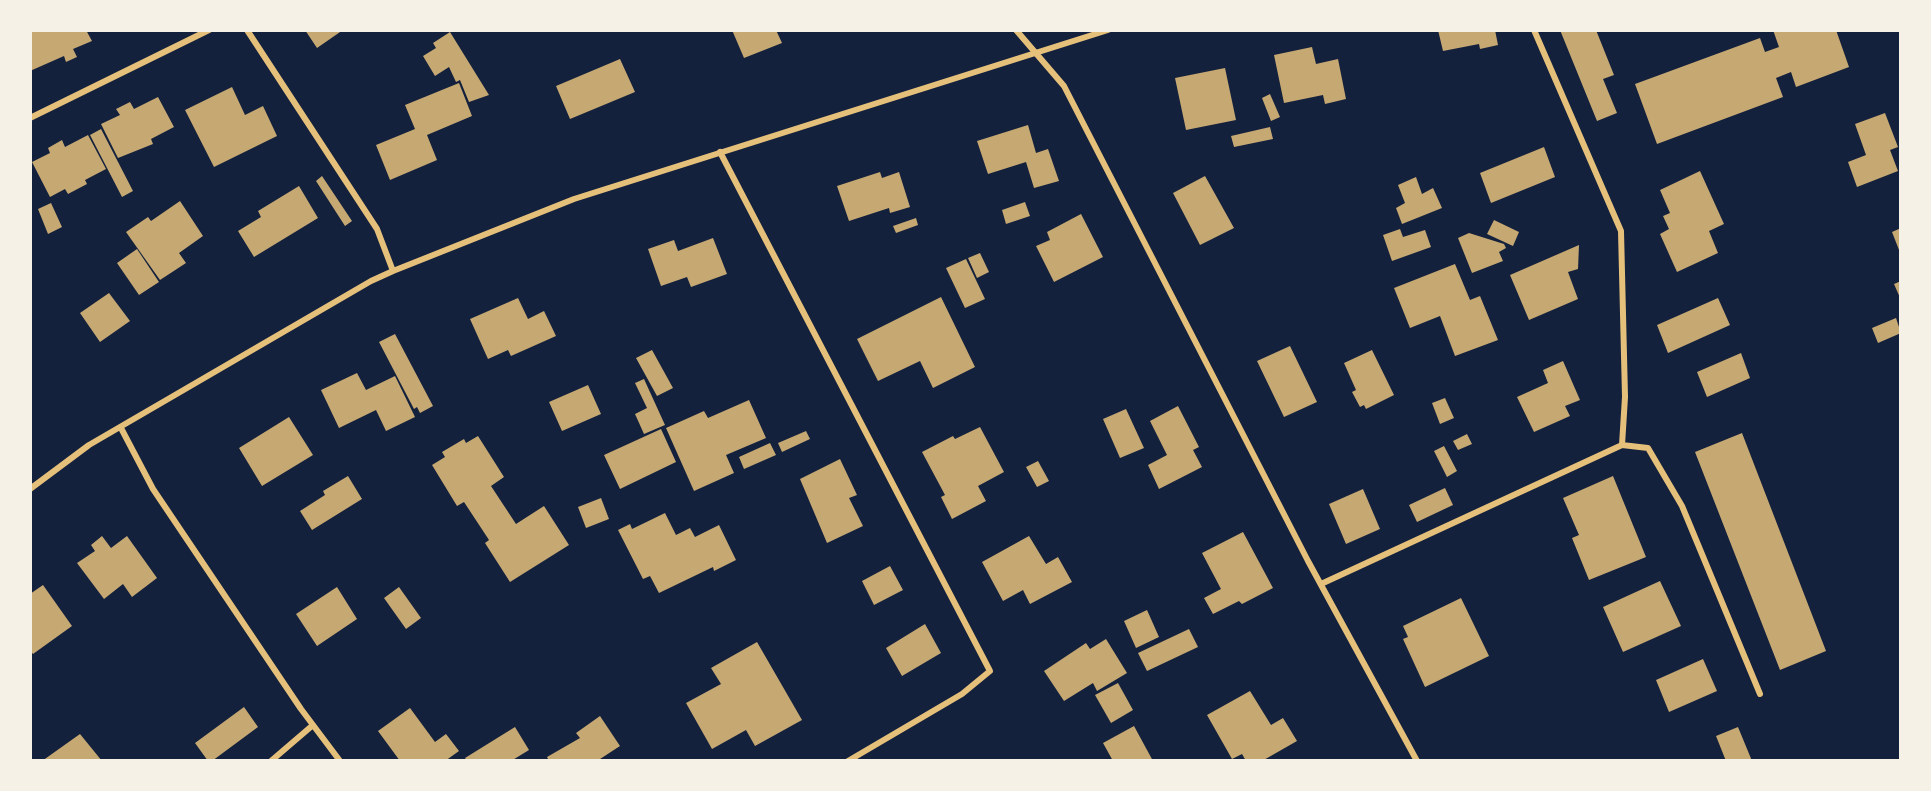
<!DOCTYPE html>
<html>
<head>
<meta charset="utf-8">
<style>
	body { margin:0 }
	#map { position:relative; width:1931px; height:791px; overflow:hidden; background:#14213d; font-family:Lato,sans-serif }
	canvas { display:block }
	.frame { position:absolute; inset:0; border:32px solid #f6f1e7; pointer-events:none }
</style>
</head>
<body>
<div id="map">
<canvas width="1931" height="791"></canvas>
<div class="frame"></div>
</div>
<script>
const g = document.querySelector('canvas').getContext('2d');
g.lineJoin = 'round';
function fill(path, color) { g.fillStyle = color; g.fill(path, 'evenodd'); }
const poly = rows => new Path2D(rows.map(r => 'M' + r).join(''));
function stroke(path, color, width, dash) { g.strokeStyle = color; g.lineWidth = width; g.lineCap = dash ? 'butt' : 'round'; g.setLineDash(dash || []); g.stroke(path); }
fill(poly([
	[30,30,86,30,92,41,73,49,77,57,66,62,64,56,30,71],
	[305,30,343,30,317,48],
	[732,30,776,30,782,43,744,58],
	[1438,30,1495,30,1498,45,1480,49,1479,44,1443,51],
	[1560,30,1596,30,1614,75,1603,79,1617,113,1597,121],
	[1773,30,1836,30,1849,67,1796,87,1791,72,1776,78,1783,97,1657,144,1635,84,1760,38,1765,52,1779,47],
	[450,32,489,95,469,102,460,80,456,82,449,67,435,76,423,56,436,48,433,43],
	[1312,47,1316,64,1338,59,1346,99,1325,104,1323,95,1284,103,1274,55],
	[620,59,635,92,570,119,556,86],
	[1225,68,1236,120,1186,130,1175,78],
	[459,83,472,116,427,135,437,160,390,180,376,145,415,129,405,105],
	[232,87,245,115,263,106,277,136,214,167,185,110],
	[1270,94,1280,117,1271,121,1262,98],
	[158,97,174,127,151,139,153,144,118,158,101,124,120,115,116,109,130,102,134,109],
	[1885,113,1898,147,1890,150,1898,171,1857,187,1848,162,1866,155,1855,124],
	[1028,125,1036,153,1048,149,1059,181,1034,188,1026,162,988,174,977,141],
	[1270,127,1273,139,1234,147,1231,136],
	[101,129,133,191,122,197,90,135],
	[88,135,106,169,85,180,87,184,68,194,65,189,50,197,32,162,50,153,48,148,62,140,65,147],
	[1544,147,1555,177,1491,203,1480,173],
	[1700,171,1724,224,1709,231,1718,253,1677,272,1660,234,1669,229,1663,216,1670,213,1660,190],
	[880,172,882,178,899,172,910,207,890,213,889,208,849,221,837,186],
	[322,176,352,221,345,226,316,181],
	[1205,176,1234,228,1200,245,1173,193],
	[1416,177,1422,194,1433,188,1442,208,1402,224,1396,208,1405,203,1398,185],
	[299,186,318,218,254,257,238,231,261,217,258,211],
	[180,201,203,236,179,253,186,263,160,280,126,232,148,217,151,221],
	[1025,202,1030,216,1006,224,1002,210],
	[51,203,62,227,48,234,38,209],
	[1081,214,1103,257,1054,282,1036,246,1050,240,1047,232],
	[916,218,918,225,896,233,893,226],
	[1494,220,1519,232,1513,246,1487,234],
	[1901,228,1901,255,1892,232],
	[1400,229,1403,237,1425,230,1431,247,1392,261,1383,235],
	[1469,233,1504,244,1506,248,1499,252,1503,261,1472,273,1458,238],
	[713,238,727,274,691,287,687,277,661,286,648,249,674,240,678,251],
	[1579,245,1578,269,1568,272,1578,299,1529,320,1510,275],
	[137,249,159,282,139,295,117,263],
	[980,253,989,272,977,278,968,258],
	[966,259,985,299,965,308,946,268],
	[1455,264,1470,300,1480,296,1498,340,1455,356,1440,316,1410,328,1394,288],
	[1901,281,1901,300,1894,284],
	[109,293,130,321,100,342,80,313],
	[941,297,975,367,933,388,920,361,878,381,857,339],
	[518,298,528,319,544,311,556,336,511,356,508,350,488,359,470,319],
	[1718,298,1730,325,1668,353,1657,325],
	[1896,318,1901,333,1878,343,1872,328],
	[395,334,433,406,420,413,417,407,414,409,379,342],
	[1290,346,1317,402,1284,417,1257,361],
	[652,350,673,388,657,396,636,358],
	[1372,350,1394,395,1366,409,1364,405,1360,407,1352,392,1356,390,1344,363],
	[1741,353,1750,378,1707,397,1697,372],
	[1563,361,1580,400,1565,406,1570,416,1534,432,1517,397,1548,383,1543,370],
	[357,373,366,390,395,376,415,417,386,431,376,410,339,428,321,390],
	[644,379,665,425,644,434,635,414,647,408,635,383],
	[588,385,601,414,562,431,549,402],
	[1445,398,1454,418,1440,424,1432,403],
	[749,400,766,438,726,455,734,473,694,491,666,428,704,411,708,418],
	[1178,406,1199,447,1193,450,1202,467,1159,489,1148,465,1167,455,1150,421],
	[1126,409,1144,448,1120,458,1103,419],
	[289,417,313,455,262,486,239,448],
	[980,427,1004,472,978,486,986,501,952,519,941,497,945,495,922,452,953,436,955,439],
	[661,429,676,462,620,489,604,455],
	[806,431,810,439,782,452,778,443],
	[1742,433,1826,651,1780,670,1695,452],
	[1467,434,1472,444,1458,450,1453,441],
	[478,436,504,477,491,486,516,524,544,506,569,545,510,582,485,543,489,540,464,502,457,506,432,465,445,457,442,452,464,439,466,443],
	[770,443,776,455,744,469,739,457],
	[1444,446,1457,471,1447,477,1434,451],
	[840,459,857,495,849,498,863,526,827,543,800,479],
	[1038,461,1049,481,1037,487,1026,467],
	[348,476,362,499,312,530,300,511,325,495,323,491],
	[1613,476,1646,557,1589,580,1572,538,1579,535,1563,498],
	[1445,488,1453,505,1417,522,1409,505],
	[1363,489,1380,529,1346,544,1329,504],
	[601,498,609,519,586,528,578,507],
	[665,513,676,535,690,528,695,537,719,525,736,560,714,571,713,567,659,593,650,576,643,579,618,530,630,524,632,529],
	[1243,532,1273,588,1242,604,1239,601,1213,614,1204,598,1221,589,1202,553],
	[102,536,111,548,127,536,157,578,132,597,123,584,104,599,77,563,95,551,91,545],
	[1029,536,1046,564,1058,557,1072,582,1030,604,1023,590,1003,601,982,562],
	[890,566,903,590,874,605,862,581],
	[1660,581,1681,626,1623,652,1603,607],
	[43,585,72,626,33,654,30,650,30,594],
	[337,587,357,619,317,646,296,614],
	[399,587,421,618,406,629,384,598],
	[1461,598,1489,656,1425,687,1403,639,1408,637,1403,626],
	[1147,610,1159,637,1136,648,1124,621],
	[925,624,941,653,902,676,886,648],
	[1189,629,1198,647,1147,671,1138,653],
	[1106,639,1127,673,1097,691,1093,683,1064,701,1044,671,1086,643,1090,649],
	[757,642,802,720,755,746,746,730,712,749,686,703,721,684,711,668],
	[1703,659,1717,691,1669,712,1656,680],
	[1118,683,1133,710,1111,723,1095,695],
	[1250,691,1271,725,1283,718,1297,741,1262,761,1246,761,1242,754,1232,759,1207,715],
	[244,707,258,727,212,761,208,761,195,743],
	[410,708,435,742,446,734,459,751,445,761,400,761,378,731],
	[600,716,620,746,597,761,593,759,589,761,549,761,547,757,580,738,576,733],
	[1134,726,1153,761,1113,761,1103,743],
	[515,727,529,750,511,761,467,761,465,758],
	[1738,727,1752,761,1726,761,1716,736],
	[80,734,102,761,42,761]
]), '#c6a872');
stroke(poly([
	[247,30,377,229,393,271],
	[1016,30,1064,86,1308,561,1417,761],
	[30,118,209,30],
	[720,152,990,671,962,694,848,761],
	[121,428,153,489,301,709,340,761],
	[1622,445,1648,448,1682,506,1760,694],
	[30,489,89,445,371,281,393,271,574,199,1108,30],
	[1321,584,1622,445,1625,397,1621,231,1534,30],
	[271,761,313,725]
]), '#e5c07b', 6);
</script>
</body>
</html>
